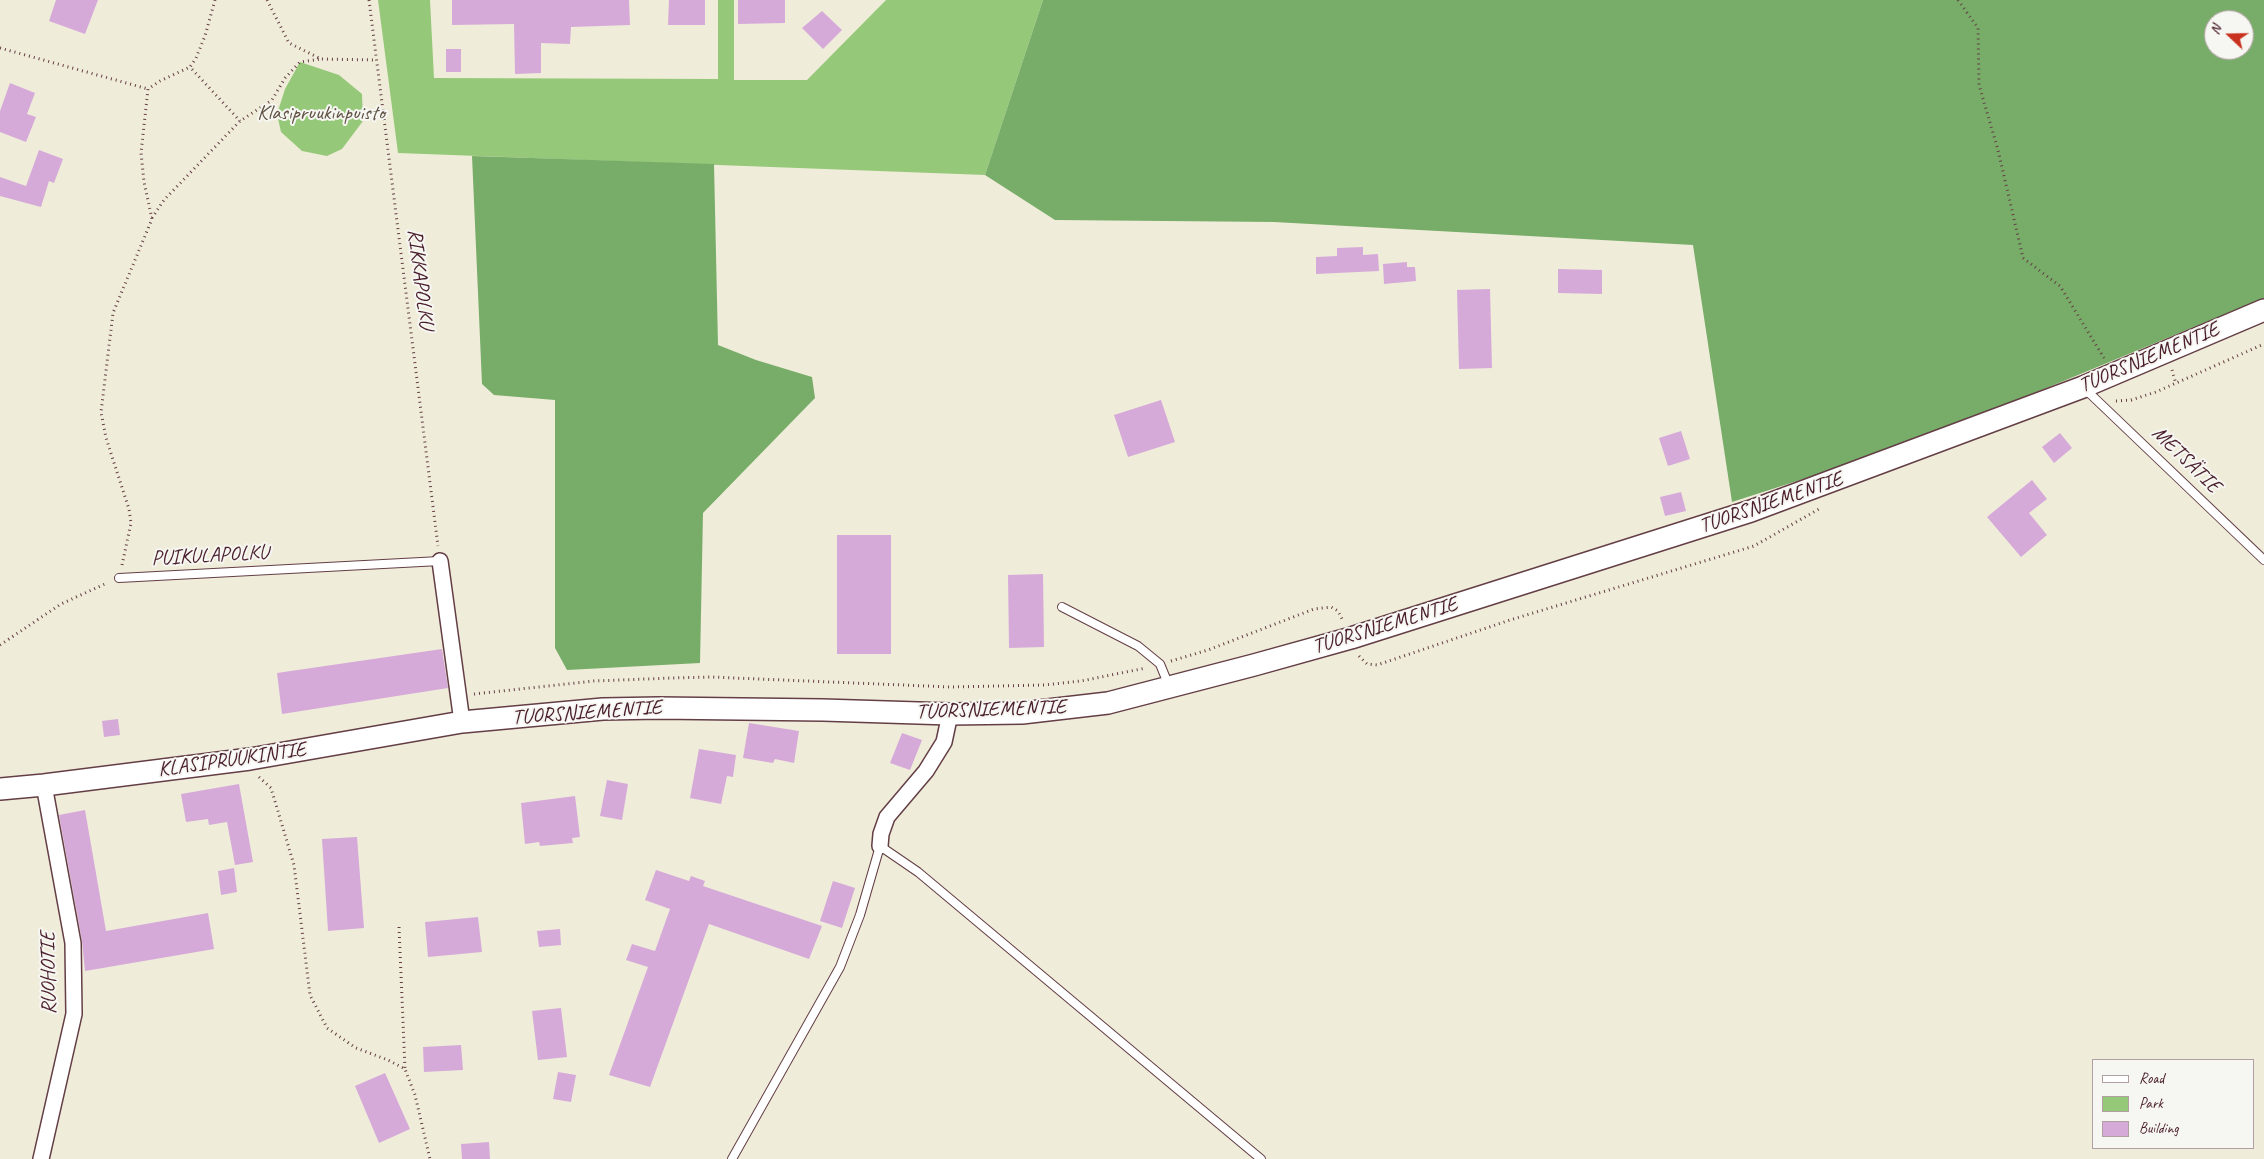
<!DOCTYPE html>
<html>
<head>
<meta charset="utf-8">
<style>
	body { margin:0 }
	#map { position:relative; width:2264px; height:1159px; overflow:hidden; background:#f0ecda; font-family:Caveat,sans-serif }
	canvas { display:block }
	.legend { position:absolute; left:2092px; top:1059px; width:162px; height:90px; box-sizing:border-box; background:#f6f6f2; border:1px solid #b1a0a2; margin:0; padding:6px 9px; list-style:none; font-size:15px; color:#4a1f2b }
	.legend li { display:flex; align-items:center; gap:10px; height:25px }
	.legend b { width:25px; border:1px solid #b1a0a2 }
	.north { position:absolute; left:2204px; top:10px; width:50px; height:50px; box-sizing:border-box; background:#f6f6f2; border:1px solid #b1a0a2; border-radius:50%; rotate:291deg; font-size:14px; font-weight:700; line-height:20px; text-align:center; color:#4a1f2b }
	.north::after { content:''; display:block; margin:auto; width:18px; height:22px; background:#c8321e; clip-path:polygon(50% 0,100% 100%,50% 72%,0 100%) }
</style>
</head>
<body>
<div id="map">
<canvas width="2264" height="1159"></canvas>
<ul class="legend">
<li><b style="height:6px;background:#fff"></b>Road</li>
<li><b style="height:14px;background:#95c979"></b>Park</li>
<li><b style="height:14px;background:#d5aad9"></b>Building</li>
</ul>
<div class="north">N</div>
</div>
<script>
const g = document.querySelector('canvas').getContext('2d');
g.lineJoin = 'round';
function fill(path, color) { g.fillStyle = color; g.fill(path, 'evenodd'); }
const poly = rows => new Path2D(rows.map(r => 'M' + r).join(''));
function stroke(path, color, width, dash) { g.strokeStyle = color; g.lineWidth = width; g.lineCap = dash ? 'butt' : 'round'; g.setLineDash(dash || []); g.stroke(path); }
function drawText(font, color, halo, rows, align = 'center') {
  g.font = font + ' Caveat,sans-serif'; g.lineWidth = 4; g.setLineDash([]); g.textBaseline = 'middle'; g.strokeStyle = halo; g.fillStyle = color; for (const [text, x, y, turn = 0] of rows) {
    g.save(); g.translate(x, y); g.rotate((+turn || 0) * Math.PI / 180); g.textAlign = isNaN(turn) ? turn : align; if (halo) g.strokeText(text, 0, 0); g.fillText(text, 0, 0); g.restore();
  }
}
fill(poly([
	[378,0,430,0,434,78,718,79,718,0,734,0,734,80,807,80,886,0,1043,0,985,175,398,153],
	[300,62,339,75,362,94,363,121,342,149,327,156,302,151,281,132,277,114,285,89]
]), '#95c979');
fill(poly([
	[1043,0,2264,0,2264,298,1962,423,1859,461,1732,502,1693,245,1274,222,1055,220,985,175],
	[2214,20,2244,20,2244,50,2214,50],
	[472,156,714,164,718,345,756,360,812,377,815,398,703,513,700,663,567,670,555,648,555,400,494,395,482,384]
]), '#78ad69');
fill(poly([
	[56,0,98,0,85,34,49,21],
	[452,0,629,0,630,25,571,27,570,44,541,43,541,73,515,74,514,24,452,25],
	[669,0,705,0,705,25,668,25],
	[738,0,785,0,785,23,738,24],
	[822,11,842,30,823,49,802,28],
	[446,49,461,49,461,72,446,72],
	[10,83,35,93,27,114,36,117,26,142,0,132,0,111],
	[39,150,63,159,54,183,49,181,41,207,0,196,0,177,26,186],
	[1363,247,1363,255,1378,254,1379,271,1316,274,1316,257,1337,256,1337,248],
	[1407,262,1407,267,1415,267,1416,281,1384,284,1383,264],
	[1558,269,1602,270,1602,294,1558,293],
	[1490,289,1492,368,1459,369,1457,290],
	[1161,400,1175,442,1128,457,1114,415],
	[1681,431,1690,459,1668,466,1659,438],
	[2060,433,2072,448,2054,463,2042,447],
	[2032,480,2047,499,2029,513,2047,535,2021,557,1987,517],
	[1681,492,1686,511,1665,516,1660,497],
	[837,535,891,535,891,654,837,654],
	[1043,574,1044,647,1009,648,1008,575],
	[442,649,448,688,282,714,277,673],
	[118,719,120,735,104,737,102,721],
	[749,723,799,731,794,763,775,759,773,763,743,758],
	[902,733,922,740,910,770,890,763],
	[699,749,736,755,733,777,727,776,721,804,690,798],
	[607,780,628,784,622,820,600,816],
	[239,784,253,862,235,865,227,822,209,825,208,819,186,822,181,794],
	[575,796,580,837,572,838,573,843,540,846,539,842,525,844,521,803],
	[85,810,106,931,208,913,214,949,85,971,82,941,59,815],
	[357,837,364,928,328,931,322,839],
	[234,868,237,892,221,895,218,871],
	[656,870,689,881,691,876,705,881,703,886,822,926,809,959,709,924,650,1087,609,1075,648,967,626,960,632,944,655,951,670,909,645,900],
	[833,881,855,888,842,928,820,921],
	[478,917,482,952,428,957,425,922],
	[560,929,561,945,539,947,537,931],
	[561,1008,567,1057,538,1060,532,1011],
	[461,1045,463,1070,424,1072,423,1047],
	[558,1072,576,1075,571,1102,553,1099],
	[385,1073,410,1129,379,1143,355,1086],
	[489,1142,490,1159,462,1159,461,1144]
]), '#d5aad9');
const service = poly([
	[2084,388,2264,560],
	[119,578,440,561],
	[1062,607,1138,646,1160,664,1169,686],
	[732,1159,840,967,860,915,880,846,918,872,1261,1159]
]);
const minor = poly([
	[440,561,462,722],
	[880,846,881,834,887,817,926,771,944,742,950,714],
	[41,1159,74,1014,73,943,44,785]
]);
const secondary = poly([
	[0,789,44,785,250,759,462,722,603,709,659,708,823,710,950,714,1022,713,1108,703,1254,665,1351,638,1751,511,2083,387,2264,310]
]);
stroke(service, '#633e45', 10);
stroke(minor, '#633e45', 18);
stroke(secondary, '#633e45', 24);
stroke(poly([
	[215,0,205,36,196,58,190,67,240,121],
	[267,0,289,43,321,59,376,60],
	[369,0,438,546],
	[1958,0,1978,28,1979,85,1998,150,2023,258,2060,286,2104,358],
	[0,48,148,89],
	[152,218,164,200,240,121,272,100,285,78,300,62,321,59],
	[2172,370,2176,384],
	[2116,401,2131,400,2156,392,2264,344],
	[122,565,131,523,129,509,106,438,101,412,113,313,152,219,144,182,141,153,148,89,160,81,190,67],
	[0,645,61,604,107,583],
	[1359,656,1367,664,1377,665,1510,620,1754,546,1819,509],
	[1171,661,1208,650,1314,609,1331,607,1338,611,1343,621],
	[474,694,594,681,672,678,711,677,951,687,1044,685,1081,681,1146,668],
	[259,777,271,788,294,865,310,995,327,1028,356,1048,388,1060,405,1069,415,1095,430,1159],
	[399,927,405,1069]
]), '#633e45', 3, [1, 4]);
stroke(service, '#fff', 8);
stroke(minor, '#fff', 15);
stroke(secondary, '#fff', 21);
drawText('21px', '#605242', '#f6f6f2', [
	["Klasipruukinpuisto",321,113]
]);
drawText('21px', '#4a1f2b', '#f6f6f2', [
	["RIKKAPOLKU",420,279,83],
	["TUORSNIEMENTIE",2149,358,-23],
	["METSÄTIE",2186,460,44],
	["TUORSNIEMENTIE",1771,503,-19],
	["PUIKULAPOLKU",210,556,-3],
	["TUORSNIEMENTIE",1385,626,-17],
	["TUORSNIEMENTIE",991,710,-2],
	["TUORSNIEMENTIE",587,713,-4],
	["KLASIPRUUKINTIE",232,760,-8],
	["RUOHOTIE",49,973,-91]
]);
</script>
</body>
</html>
